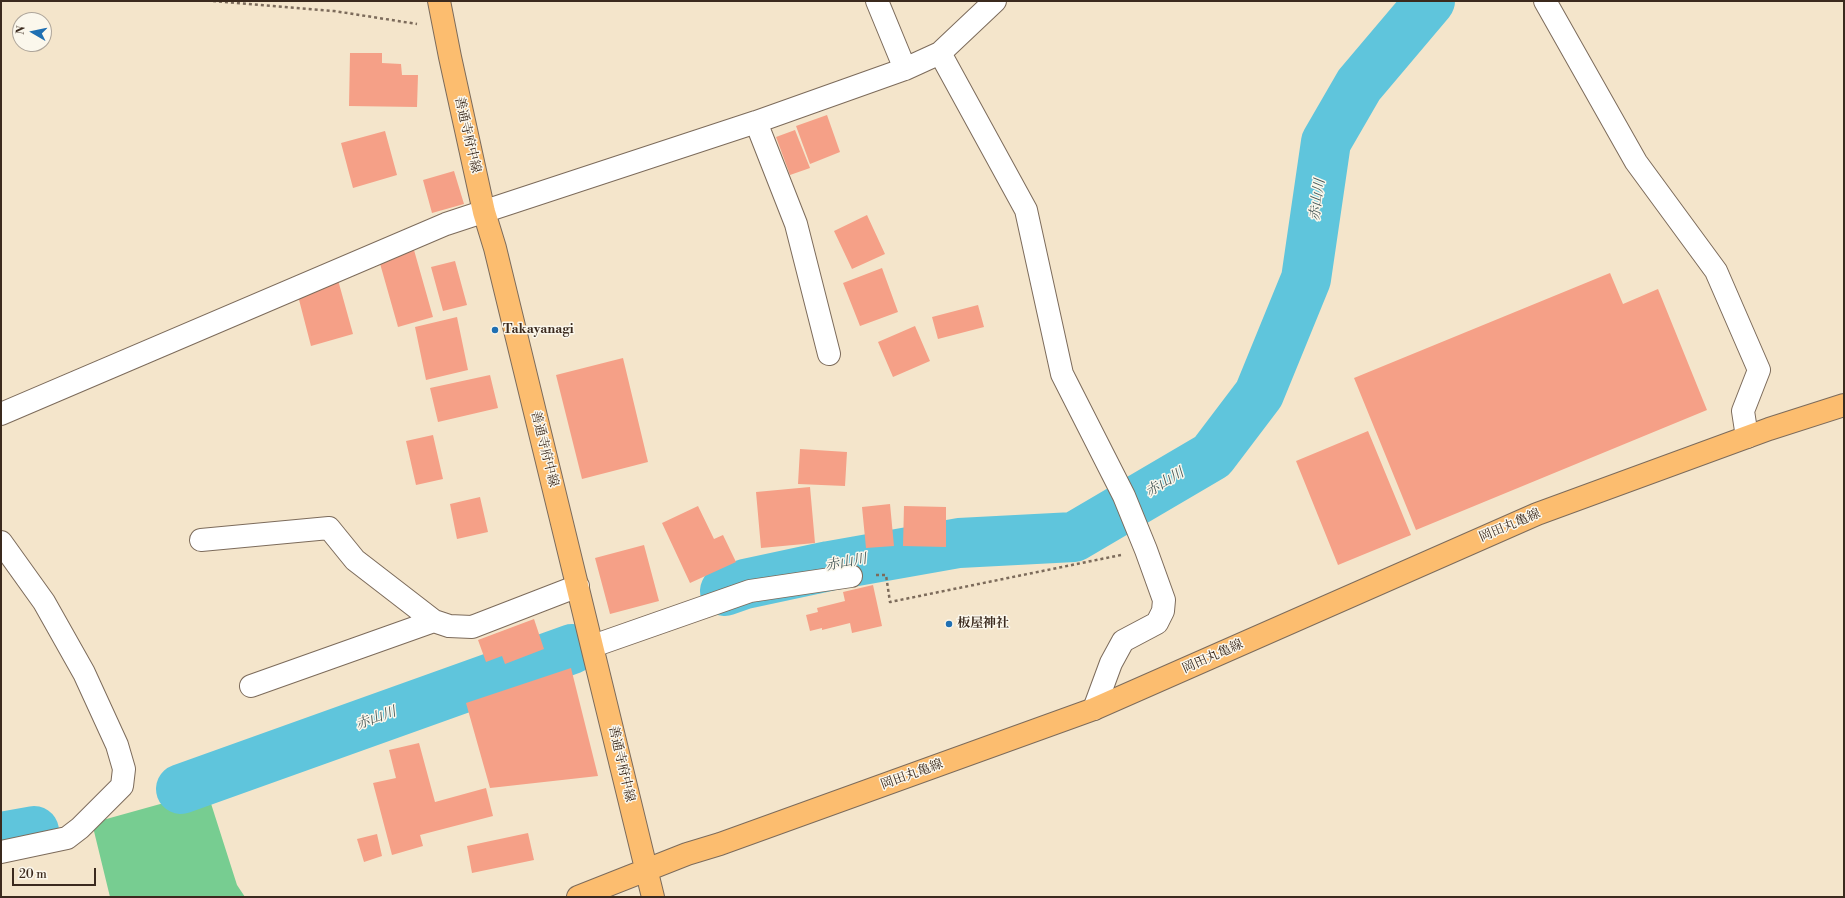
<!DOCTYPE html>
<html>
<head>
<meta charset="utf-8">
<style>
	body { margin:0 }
	#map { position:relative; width:1845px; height:898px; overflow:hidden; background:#f4e5cb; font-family:"Libre Bodoni",serif }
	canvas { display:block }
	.frame { position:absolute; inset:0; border:2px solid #3b2a1e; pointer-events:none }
	.north { position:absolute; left:12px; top:12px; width:40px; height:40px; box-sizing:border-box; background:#fbf7ec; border:1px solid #aea59a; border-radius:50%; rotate:279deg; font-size:11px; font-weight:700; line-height:16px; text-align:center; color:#3b2a1e }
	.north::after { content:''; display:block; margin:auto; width:14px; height:18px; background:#1f6fb2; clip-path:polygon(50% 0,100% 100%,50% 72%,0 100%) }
	.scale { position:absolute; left:12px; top:868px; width:84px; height:18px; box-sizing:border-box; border:2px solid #3b2a1e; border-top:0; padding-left:5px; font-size:12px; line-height:14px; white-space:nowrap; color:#3b2a1e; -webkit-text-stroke:3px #fbf7ec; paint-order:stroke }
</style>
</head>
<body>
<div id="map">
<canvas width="1845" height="898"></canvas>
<div class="frame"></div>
<div class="north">N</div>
<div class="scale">20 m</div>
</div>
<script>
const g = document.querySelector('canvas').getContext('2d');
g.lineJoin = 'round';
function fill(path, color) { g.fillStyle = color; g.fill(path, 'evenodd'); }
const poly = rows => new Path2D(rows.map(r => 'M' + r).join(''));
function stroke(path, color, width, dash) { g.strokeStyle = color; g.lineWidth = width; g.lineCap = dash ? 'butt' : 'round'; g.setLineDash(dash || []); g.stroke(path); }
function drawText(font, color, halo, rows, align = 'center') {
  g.font = font + ' "Libre Bodoni","Noto Serif JP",serif'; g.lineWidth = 3; g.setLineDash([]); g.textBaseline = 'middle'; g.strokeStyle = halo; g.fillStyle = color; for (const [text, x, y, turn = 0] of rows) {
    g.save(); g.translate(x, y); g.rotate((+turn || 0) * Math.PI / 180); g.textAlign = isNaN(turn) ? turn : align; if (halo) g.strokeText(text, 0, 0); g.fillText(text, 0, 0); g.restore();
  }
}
fill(poly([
	[207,791,237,885,245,897,110,897,92,823]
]), '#77cd91');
stroke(poly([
	[725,591,745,584,829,566,959,543,1074,537,1212,456,1259,394,1306,279,1326,142,1359,85,1430,1],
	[181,789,572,649],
	[1,837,34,831]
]), '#5fc5dc', 50);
fill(poly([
	[350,53,382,53,382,63,401,64,402,75,418,75,417,107,349,106],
	[827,115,840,152,810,164,796,126],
	[795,130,810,168,790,175,776,137],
	[385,131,397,175,353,188,341,143],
	[454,171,464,204,432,213,423,180],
	[867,215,885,254,852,269,834,231],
	[414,250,433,317,398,327,379,260],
	[455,261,467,305,443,311,431,267],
	[882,268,898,312,860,326,843,283],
	[1610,273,1623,304,1658,289,1707,410,1416,530,1354,378],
	[338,280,353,334,311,346,297,292],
	[978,305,984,327,938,339,932,317],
	[457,317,468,370,426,380,415,327],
	[915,326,930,361,893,377,878,342],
	[623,358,648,462,582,479,556,375],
	[490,375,498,408,438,422,430,388],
	[1368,431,1411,535,1338,565,1296,461],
	[433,435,443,479,416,485,406,441],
	[800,449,847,452,845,486,798,484],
	[810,487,815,543,761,548,756,492],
	[480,497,488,532,457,539,450,504],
	[890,504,894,546,866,548,862,507],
	[698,506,714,539,723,535,736,562,690,583,662,523],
	[904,506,946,507,946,547,903,546],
	[644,545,659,601,610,614,595,558],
	[873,585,882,626,852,633,850,623,822,630,822,628,810,631,806,615,818,612,817,608,845,601,843,592],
	[534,619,544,649,505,664,502,656,486,662,478,640],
	[571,668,598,776,490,788,466,703],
	[419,743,435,802,486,788,493,816,420,835,423,846,392,855,373,783,396,778,389,750],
	[528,833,534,860,472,873,467,846],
	[377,834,382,856,364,862,357,839]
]), '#f5a087');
const minor = poly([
	[877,1,905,69],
	[1545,1,1636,162,1716,271,1759,370,1743,411,1747,437],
	[940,53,1026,210,1062,374,1124,496,1146,550,1164,600,1163,611,1157,623,1123,641,1111,663,1094,709],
	[756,122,796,224,829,354],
	[1,414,446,224,756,122,905,69,940,53,995,1],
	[201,540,329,528,355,560,434,621,449,626,472,627,578,586],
	[1,542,44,602,84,673,117,745,124,769,122,786,80,828,67,838,1,852],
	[593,646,750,591,851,576],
	[251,686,434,621]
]);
const major = poly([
	[439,1,450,57,484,212,495,248,653,897],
	[578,897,687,854,720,844,1094,709,1537,514,1769,429,1844,405]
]);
stroke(minor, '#7c6b5b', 24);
stroke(major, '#7c6b5b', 24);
stroke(poly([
	[213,1,334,11,417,24],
	[876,575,886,575,890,602,1121,555]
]), '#7c6b5b', 2.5, [3, 3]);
stroke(minor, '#fff', 22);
stroke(major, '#fcbd6f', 22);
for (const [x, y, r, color] of [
	[495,330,4,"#1f6fb2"],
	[949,624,4,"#1f6fb2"]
]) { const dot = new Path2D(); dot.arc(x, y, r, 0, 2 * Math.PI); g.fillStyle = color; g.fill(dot); stroke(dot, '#fbf7ec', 1.5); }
drawText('13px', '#3b2a1e', '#fbf7ec', [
	["善通寺府中線",467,135,77],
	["善通寺府中線",544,449,76],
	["岡田丸亀線",1510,526,-23],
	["岡田丸亀線",1213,657,-24],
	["善通寺府中線",621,764,77],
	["岡田丸亀線",912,775,-20]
]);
drawText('bold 13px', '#3b2a1e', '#fbf7ec', [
	["Takayanagi",503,330],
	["板屋神社",957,624]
], 'left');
drawText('italic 14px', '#465857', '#fbf7ec', [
	["赤山川",1318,200,-82],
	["赤山川",1165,483,-31],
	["赤山川",846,563,-10],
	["赤山川",376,719,-20]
]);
</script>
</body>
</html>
